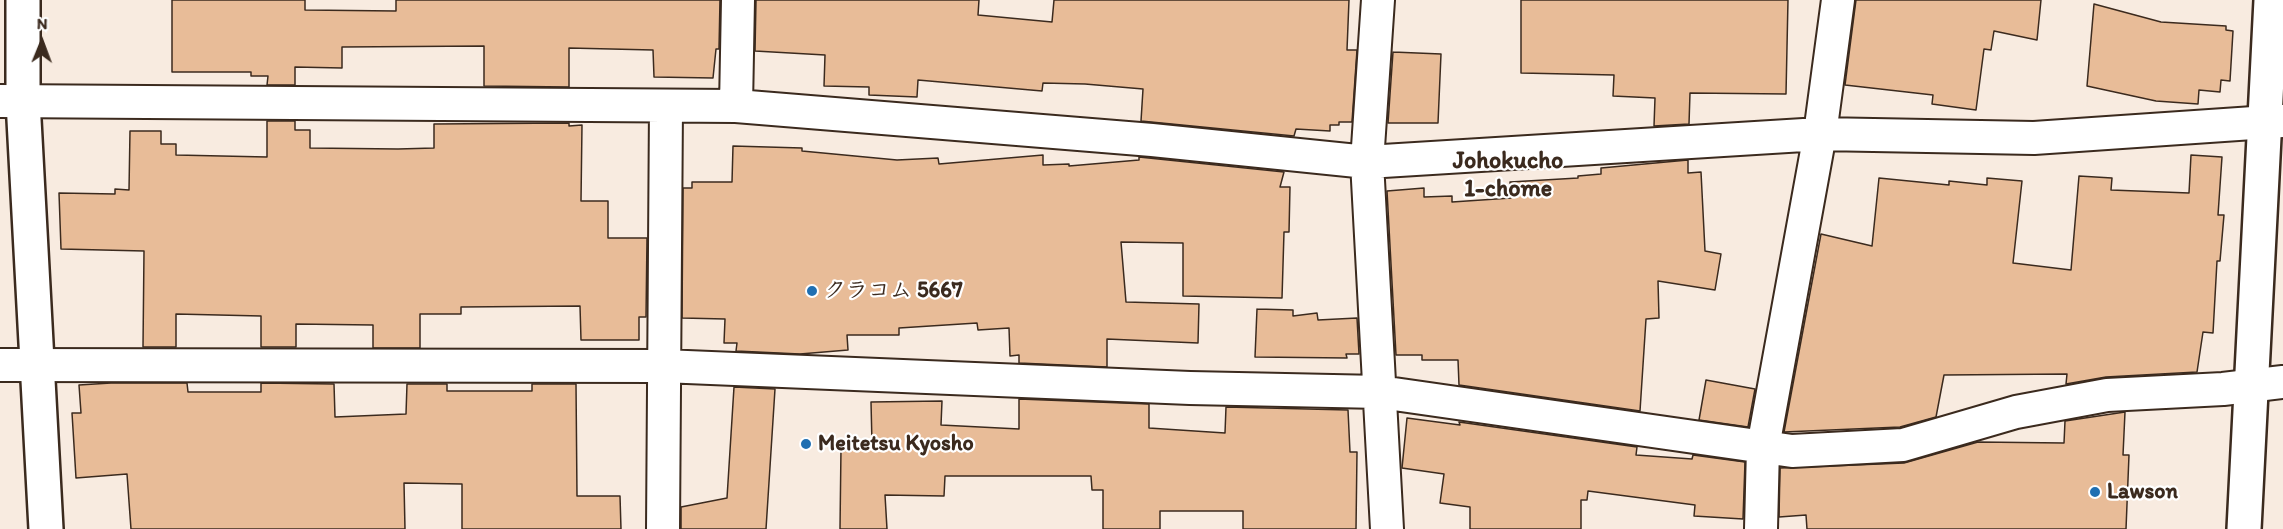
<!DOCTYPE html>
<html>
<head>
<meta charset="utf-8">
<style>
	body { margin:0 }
	#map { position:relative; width:2283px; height:529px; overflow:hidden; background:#f8ebe0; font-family:Itim,sans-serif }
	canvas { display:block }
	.north { position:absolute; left:12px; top:12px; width:60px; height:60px; -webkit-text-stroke:4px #fff; paint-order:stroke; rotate:1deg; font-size:16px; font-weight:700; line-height:24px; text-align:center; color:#3b2a1e }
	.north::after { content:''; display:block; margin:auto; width:21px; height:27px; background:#3b2a1e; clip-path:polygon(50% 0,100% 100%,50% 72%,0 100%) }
</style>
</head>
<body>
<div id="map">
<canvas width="2283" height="529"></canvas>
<div class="north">N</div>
</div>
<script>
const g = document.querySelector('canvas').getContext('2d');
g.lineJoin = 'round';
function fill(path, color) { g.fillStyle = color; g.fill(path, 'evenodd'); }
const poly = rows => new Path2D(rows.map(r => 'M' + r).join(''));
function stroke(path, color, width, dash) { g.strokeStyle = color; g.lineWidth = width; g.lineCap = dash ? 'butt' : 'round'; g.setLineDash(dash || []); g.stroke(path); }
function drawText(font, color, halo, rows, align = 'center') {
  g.font = font + ' Itim,"Klee One",sans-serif'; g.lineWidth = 4.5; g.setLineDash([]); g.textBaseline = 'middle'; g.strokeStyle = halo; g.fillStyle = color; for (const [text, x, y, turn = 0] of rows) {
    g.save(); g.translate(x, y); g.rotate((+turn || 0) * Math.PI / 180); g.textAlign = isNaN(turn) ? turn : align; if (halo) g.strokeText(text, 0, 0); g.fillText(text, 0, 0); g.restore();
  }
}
const building = poly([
	[172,0,305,0,305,10,396,11,396,0,720,0,719,49,716,49,713,78,654,77,653,50,569,48,569,87,484,86,484,46,342,47,342,68,295,67,295,85,267,85,268,76,251,76,251,72,172,72,172,0],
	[756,0,979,0,978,15,1052,22,1054,0,1349,0,1347,50,1357,50,1352,122,1339,122,1339,125,1330,125,1330,131,1296,129,1294,136,1141,121,1143,89,1085,84,1043,83,1042,91,918,80,917,97,869,95,869,87,824,86,825,55,755,51,756,0],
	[1521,0,1788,0,1786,94,1690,93,1689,124,1654,126,1655,98,1613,96,1614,75,1521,73,1521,0],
	[1856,0,2041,0,2037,40,1994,31,1991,50,1984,49,1976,110,1932,104,1933,95,1845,85,1856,0],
	[2094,4,2161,22,2226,26,2226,30,2233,31,2230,81,2221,80,2220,92,2199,90,2198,104,2156,101,2087,86,2094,4],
	[1393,52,1441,54,1438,123,1388,123,1393,52],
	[267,121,295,121,295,130,310,130,310,148,398,149,434,148,434,124,569,123,569,126,582,125,581,201,608,201,608,238,647,238,646,317,639,317,639,340,581,340,580,306,461,307,461,314,420,314,420,348,373,348,373,325,296,324,296,347,261,347,261,316,176,314,176,347,143,347,144,251,61,249,59,193,115,194,115,189,129,190,130,131,161,131,161,144,176,144,176,155,267,157,267,121],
	[733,146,802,148,802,151,897,160,938,158,939,164,1043,155,1043,165,1069,164,1069,166,1139,160,1139,157,1284,172,1280,187,1290,187,1289,232,1284,232,1282,298,1183,296,1183,243,1121,242,1126,302,1199,304,1198,343,1107,339,1107,367,1019,363,1019,355,1010,356,1009,328,978,330,977,323,899,328,899,335,847,335,848,350,800,354,736,351,737,343,724,343,725,319,682,318,683,188,692,188,692,182,732,182,733,146],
	[2191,155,2222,157,2218,215,2224,215,2220,261,2217,261,2213,333,2203,332,2197,372,2106,377,2066,384,2067,374,1944,375,1936,417,1900,427,1784,432,1821,234,1872,246,1879,178,1949,185,1949,181,1987,185,1987,178,2022,181,2013,263,2071,270,2079,176,2112,178,2111,190,2189,193,2191,155],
	[1688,160,1688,173,1701,172,1705,251,1721,254,1715,290,1658,281,1659,318,1646,319,1640,411,1459,385,1458,360,1422,360,1422,355,1396,355,1387,191,1424,188,1424,197,1452,196,1452,202,1511,198,1510,182,1578,178,1578,176,1601,174,1601,168,1688,160],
	[1257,309,1293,310,1293,316,1317,313,1318,320,1357,318,1359,354,1346,354,1347,358,1255,357,1257,309],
	[1706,380,1755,389,1748,427,1699,420,1706,380],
	[111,383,187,383,188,392,261,392,261,383,334,384,335,417,406,414,407,384,447,384,447,391,532,391,532,384,576,384,577,496,620,496,621,529,462,529,462,484,404,483,405,529,131,529,127,474,76,478,72,413,81,413,79,385,111,383],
	[734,387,775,389,766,529,681,529,681,507,727,498,734,387],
	[1019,399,1149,404,1149,428,1225,433,1226,407,1348,410,1350,452,1357,452,1356,529,1243,529,1243,511,1160,511,1160,529,1103,529,1103,490,1092,490,1091,476,945,476,944,496,885,495,887,529,840,529,841,448,872,444,871,402,942,401,941,425,1019,429,1019,399],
	[2125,412,2123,455,2129,455,2126,529,1807,529,1806,515,1779,517,1780,468,1904,463,1978,442,2064,443,2065,421,2125,412],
	[1407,418,1460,425,1459,422,1637,447,1636,455,1692,459,1693,455,1745,462,1743,519,1694,516,1695,505,1588,491,1587,500,1581,500,1581,529,1470,529,1470,507,1440,503,1444,474,1402,468,1407,418]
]);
fill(building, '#e8bc98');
stroke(building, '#3b2a1e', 1.5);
const street = poly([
	[1378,0,1367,162,1387,529],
	[0,101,736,106,1152,140,1367,162,1820,134,2034,138,2283,121],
	[736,106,738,0],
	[0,365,663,366,1190,388,1380,392,1792,451,1903,445,2016,412,2107,395,2223,389,2283,382],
	[663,529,666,106],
	[1761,529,1763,447,1820,134,1838,0]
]);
const secondary = poly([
	[23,0,23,101,46,529],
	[2244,529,2271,0]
]);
stroke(street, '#3b2a1e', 36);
stroke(secondary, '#3b2a1e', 38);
stroke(street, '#fff', 32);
stroke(secondary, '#fff', 33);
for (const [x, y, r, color] of [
	[812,291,6,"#1f6fb2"],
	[806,444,6,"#1f6fb2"],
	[2095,492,6,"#1f6fb2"]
]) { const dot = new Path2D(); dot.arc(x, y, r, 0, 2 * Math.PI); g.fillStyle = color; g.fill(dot); stroke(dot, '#fff', 2); }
drawText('bold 22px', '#3b2a1e', '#fff', [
	["クラコム 5667",824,291],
	["Meitetsu Kyosho",818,444],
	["Lawson",2107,492]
], 'left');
drawText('bold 24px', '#3b2a1e', '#fff', [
	["Johokucho",1508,162],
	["1-chome",1508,190]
]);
</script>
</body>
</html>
